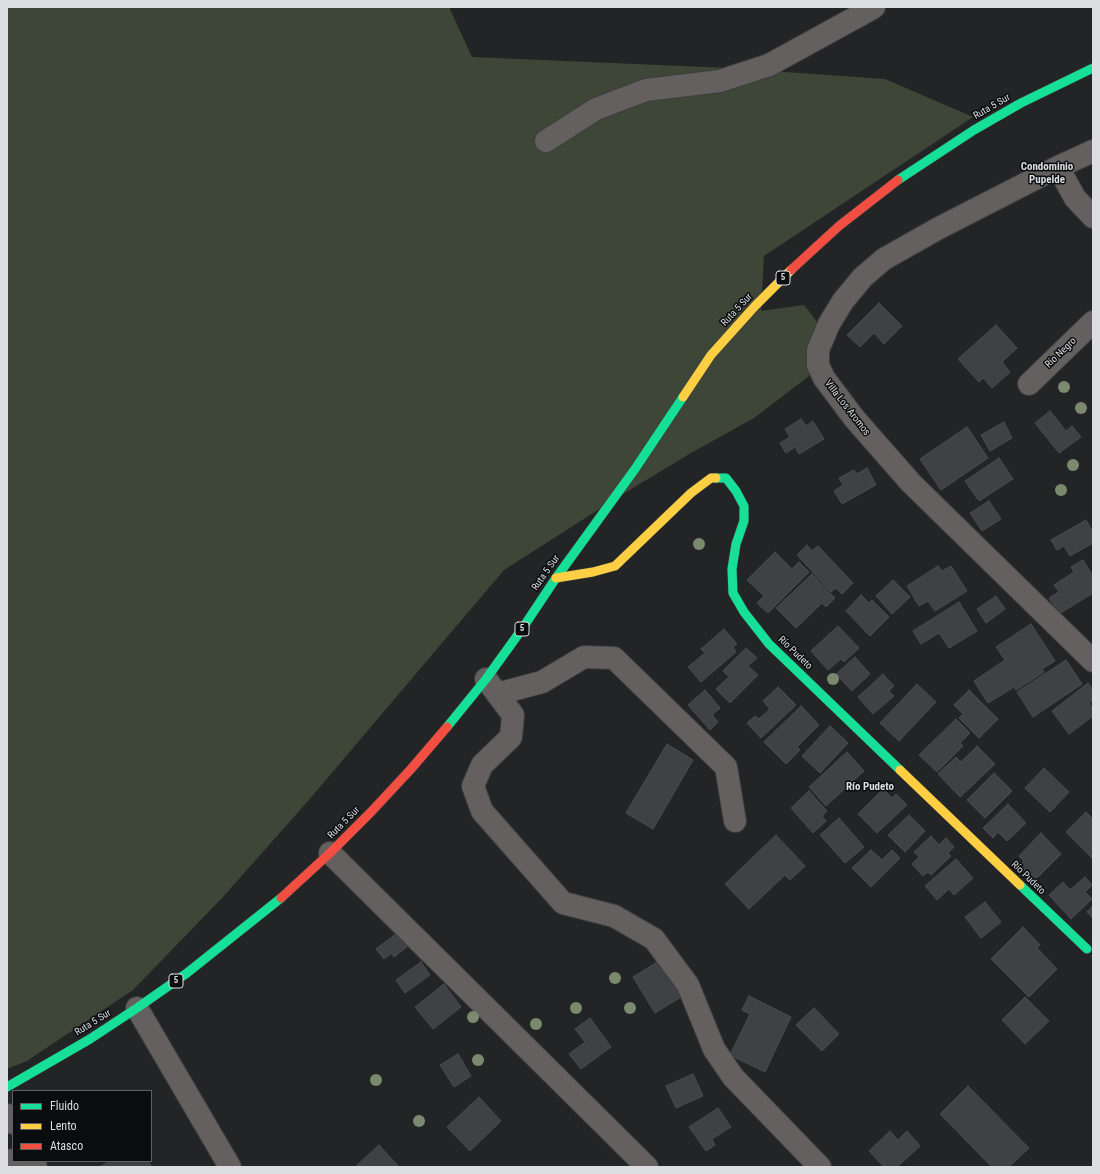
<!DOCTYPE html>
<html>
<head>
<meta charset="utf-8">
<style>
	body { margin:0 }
	#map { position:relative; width:1100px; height:1174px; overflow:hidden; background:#222426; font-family:"Roboto Condensed",sans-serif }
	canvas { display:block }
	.frame { position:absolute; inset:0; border:8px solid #dcdee1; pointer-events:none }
	.legend { position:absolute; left:12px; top:1090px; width:140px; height:72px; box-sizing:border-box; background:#0b0c0e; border:1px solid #5f6062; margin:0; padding:5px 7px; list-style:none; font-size:12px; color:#dcdee1 }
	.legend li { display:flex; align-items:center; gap:8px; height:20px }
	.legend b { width:20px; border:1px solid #5f6062 }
</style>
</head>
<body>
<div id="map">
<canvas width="1100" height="1174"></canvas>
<div class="frame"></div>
<ul class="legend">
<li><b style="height:5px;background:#16e098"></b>Fluido</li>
<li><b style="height:5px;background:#ffcf43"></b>Lento</li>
<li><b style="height:5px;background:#f24e42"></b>Atasco</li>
</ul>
</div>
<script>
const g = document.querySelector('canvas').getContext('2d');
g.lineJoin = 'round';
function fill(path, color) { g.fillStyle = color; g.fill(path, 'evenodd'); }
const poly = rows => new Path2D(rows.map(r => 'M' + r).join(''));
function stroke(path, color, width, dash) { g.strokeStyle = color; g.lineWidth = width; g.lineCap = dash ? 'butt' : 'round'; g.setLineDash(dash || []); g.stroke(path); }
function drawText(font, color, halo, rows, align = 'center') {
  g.font = font + ' "Roboto Condensed",sans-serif'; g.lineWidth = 3; g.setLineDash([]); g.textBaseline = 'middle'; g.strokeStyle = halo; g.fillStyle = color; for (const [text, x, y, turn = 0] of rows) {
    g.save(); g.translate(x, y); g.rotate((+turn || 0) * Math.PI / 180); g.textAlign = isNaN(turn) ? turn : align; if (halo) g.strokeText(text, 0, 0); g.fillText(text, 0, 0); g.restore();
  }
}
fill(poly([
	[7,7,449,7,472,57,729,68,885,79,973,117,764,256,761,311,804,305,829,337,808,377,754,418,691,453,623,494,504,570,308,801,223,897,133,990,27,1061,7,1069]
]), '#3e4637');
const building = poly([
	[879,303,902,326,884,344,874,333,860,347,847,335,879,303],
	[996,325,1017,348,1002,362,1010,372,992,388,983,378,979,382,958,359,996,325],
	[1050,411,1066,431,1072,426,1081,437,1059,453,1035,423,1050,411],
	[801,419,806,426,813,421,824,439,799,454,795,447,786,453,780,443,790,437,785,429,801,419],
	[1004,422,1012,438,990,451,981,435,1004,422],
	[967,427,988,458,941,490,920,459,967,427],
	[999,458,1013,479,979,501,965,481,999,458],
	[867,468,876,485,842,504,834,491,843,485,839,478,854,470,857,474,867,468],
	[989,501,1001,519,982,531,970,513,989,501],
	[1086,520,1093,532,1093,543,1070,556,1064,546,1057,550,1051,540,1086,520],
	[807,545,812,551,818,546,853,583,842,594,836,588,831,592,797,555,807,545],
	[775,552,792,569,799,562,809,572,768,613,757,603,764,596,747,580,775,552],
	[1083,560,1093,576,1093,593,1059,614,1049,598,1059,592,1054,585,1074,572,1071,567,1083,560],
	[938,566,942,571,951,566,967,591,935,611,928,601,919,606,907,586,938,566],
	[812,574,835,598,826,607,822,603,796,628,776,608,812,574],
	[893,580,910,597,892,614,876,596,893,580],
	[861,595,869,603,872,600,889,617,870,636,846,611,861,595],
	[996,596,1005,609,986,623,977,609,996,596],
	[959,602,977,631,949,648,939,633,921,644,913,631,959,602],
	[1031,624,1055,661,1042,669,1044,672,1016,690,1014,687,988,703,974,681,1005,660,996,647,1031,624],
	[838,626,859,648,844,662,841,659,828,670,811,651,838,626],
	[724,629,737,644,733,647,736,652,701,682,688,667,705,653,701,649,724,629],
	[746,648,757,658,748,666,758,675,730,703,716,689,729,677,723,671,746,648],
	[855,657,870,674,852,691,836,674,855,657],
	[1066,660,1082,684,1033,717,1017,692,1066,660],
	[883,674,894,686,889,691,894,696,873,714,858,697,883,674],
	[1088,683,1093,690,1093,700,1089,703,1093,709,1093,716,1069,734,1052,711,1088,683],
	[917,684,936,702,899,741,880,723,917,684],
	[778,687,796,705,761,738,747,723,755,716,759,719,770,709,763,701,778,687],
	[705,690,720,708,712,715,718,722,710,730,688,705,705,690],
	[969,690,998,719,979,738,959,718,963,714,954,705,969,690],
	[801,706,819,725,797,747,800,750,786,764,764,742,801,706],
	[956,719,970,733,960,743,963,746,937,772,919,755,956,719],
	[830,726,848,743,820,773,802,756,830,726],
	[667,744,693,760,653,829,626,813,667,744],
	[977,746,995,764,960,797,938,774,956,757,961,762,977,746],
	[847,752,864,771,826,806,809,787,847,752],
	[1044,768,1069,792,1050,812,1025,788,1044,768],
	[994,773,1012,791,985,818,967,800,994,773],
	[883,789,892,798,896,794,907,805,877,833,858,814,883,789],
	[809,791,827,811,822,816,826,821,813,833,791,808,809,791],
	[1008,804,1026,823,1007,841,998,832,993,838,983,828,1008,804],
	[1086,812,1093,819,1093,859,1066,832,1086,812],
	[909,815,925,831,905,852,888,835,909,815],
	[839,818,864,847,845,863,820,835,839,818],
	[1041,833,1061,854,1033,882,1018,867,1024,861,1019,856,1041,833],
	[776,835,805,866,790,880,785,875,749,909,725,884,776,835],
	[931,836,939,845,946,838,954,847,948,853,951,856,931,875,928,872,923,876,912,864,919,857,914,852,931,836],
	[871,850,882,860,892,850,900,858,871,887,852,868,871,850],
	[956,859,973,878,954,895,949,889,937,900,925,886,956,859],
	[1085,877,1092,885,1085,892,1092,899,1071,919,1049,895,1063,882,1070,890,1085,877],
	[985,902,1001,922,981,938,965,917,985,902],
	[1093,906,1093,918,1087,912,1093,906],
	[1023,927,1040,945,1037,948,1057,969,1029,997,991,959,1023,927],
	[397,933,408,946,394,957,392,953,384,959,376,949,397,933],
	[659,961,681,997,655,1013,633,977,659,961],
	[421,962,430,975,405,993,396,980,421,962],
	[444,984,461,1007,433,1029,415,1007,444,984],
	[749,996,791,1017,765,1072,730,1055,750,1014,742,1010,749,996],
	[1025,997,1049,1021,1025,1044,1002,1020,1025,997],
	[814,1008,839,1034,822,1051,796,1025,814,1008],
	[590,1018,611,1047,581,1069,569,1054,585,1042,575,1029,590,1018],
	[458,1054,471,1076,454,1087,440,1065,458,1054],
	[693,1074,703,1096,676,1108,666,1086,693,1074],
	[968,1086,1029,1148,1009,1167,992,1167,940,1114,968,1086],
	[479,1097,501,1121,470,1151,447,1127,479,1097],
	[718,1108,731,1127,712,1139,715,1145,706,1151,689,1127,718,1108],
	[890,1131,898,1140,907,1131,920,1146,897,1167,884,1167,869,1151,890,1131],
	[379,1145,399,1167,355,1167,379,1145],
	[111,1161,148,1161,152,1167,99,1167,111,1161]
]);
fill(building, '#3f4144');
stroke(building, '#4b4c4e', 1);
const street = poly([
	[546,141,596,109,646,90,720,81,769,65,871,9,874,7],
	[1093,151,1058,167,939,228,884,259,863,277,843,301,829,324,818,350,818,365,824,378,854,418,911,483,1093,661],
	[1058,167,1075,198,1093,217],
	[1029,384,1093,322],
	[486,679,513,715,511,737,482,765,473,786,482,811,563,903,614,916,654,939,688,985,714,1049,733,1077,820,1167],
	[497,694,542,682,584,657,614,658,726,767,735,821],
	[330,853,647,1167],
	[137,1008,230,1167],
	[7,1115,13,1123],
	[33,1161,36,1167],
	[7,1162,13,1160]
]);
const fast = poly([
	[898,180,974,130,1021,103,1093,68],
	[716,478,726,478,736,491,744,506,744,521,736,544,732,569,733,593,744,612,769,644,900,770],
	[447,727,486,679,522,629,556,578,635,469,683,397],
	[1020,885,1087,949],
	[7,1087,90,1039,137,1008,187,973,281,898]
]);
const slow = poly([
	[683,397,711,355,755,306,791,270],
	[556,578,593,572,615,566,691,493,711,478,716,478],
	[900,770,1020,885]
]);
const jam = poly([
	[791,270,839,226,898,180],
	[281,898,330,853,371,812,411,769,447,727]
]);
stroke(street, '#3d3e3f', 24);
stroke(fast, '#3d3e3f', 10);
stroke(slow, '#3d3e3f', 10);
stroke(jam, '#3d3e3f', 10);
stroke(street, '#64605f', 22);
stroke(fast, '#16e098', 9);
stroke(slow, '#ffcf43', 9);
stroke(jam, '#f24e42', 9);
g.fillStyle = '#7b8a6f';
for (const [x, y] of [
	[1064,387],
	[1081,408],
	[1073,465],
	[1061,490],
	[699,544],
	[833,679],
	[615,978],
	[576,1008],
	[630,1008],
	[473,1017],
	[536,1024],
	[478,1060],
	[376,1080],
	[419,1121]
]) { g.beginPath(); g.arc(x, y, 6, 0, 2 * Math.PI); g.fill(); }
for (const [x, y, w] of [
	[783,278,14],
	[522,629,14],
	[176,981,14]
]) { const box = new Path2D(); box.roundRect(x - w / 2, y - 7, w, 14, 3); g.fillStyle = '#0b0c0e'; g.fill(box); stroke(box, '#dcdee1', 1); }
drawText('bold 9px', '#dcdee1', null, [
	["5",783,278],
	["5",522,629],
	["5",176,981]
]);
drawText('10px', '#dcdee1', '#0b0c0e', [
	["Ruta 5 Sur",992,107,-30],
	["Ruta 5 Sur",737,310,-47],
	["Río Negro",1061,353,-44],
	["Villa Los Aromos",847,408,52],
	["Ruta 5 Sur",546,573,-55],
	["Río Pudeto",795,653,44],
	["Ruta 5 Sur",344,823,-45],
	["Río Pudeto",1028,878,44],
	["Ruta 5 Sur",93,1023,-32]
]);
drawText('bold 11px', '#dcdee1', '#0b0c0e', [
	["Condominio",1047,167],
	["Pupelde",1047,180],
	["Río Pudeto",870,787]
]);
</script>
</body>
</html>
